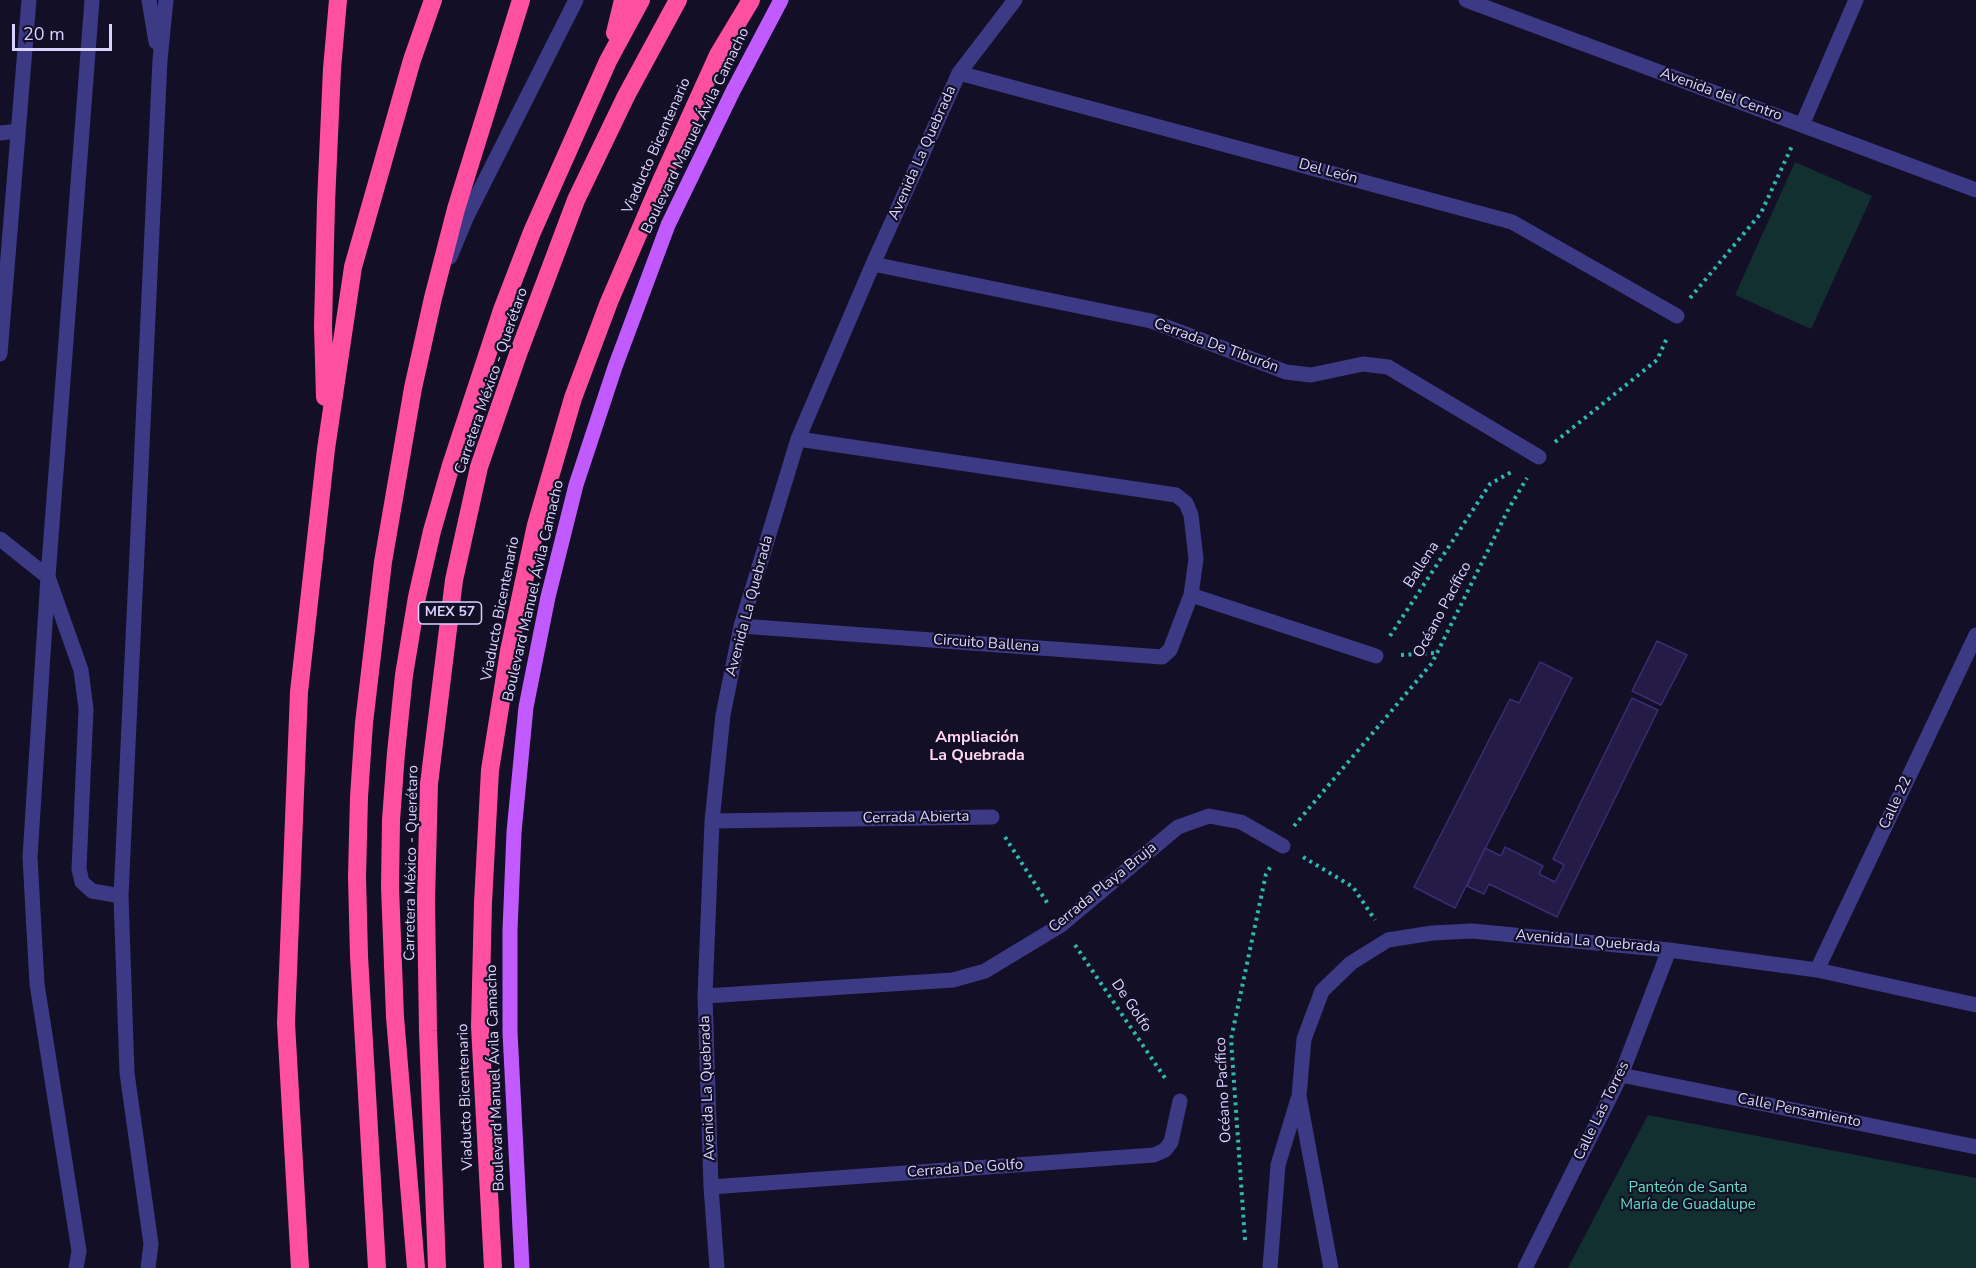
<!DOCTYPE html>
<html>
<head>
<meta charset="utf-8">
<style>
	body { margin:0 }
	#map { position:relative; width:1976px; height:1268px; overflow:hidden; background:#130f26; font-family:"Nunito Sans",sans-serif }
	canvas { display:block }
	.scale { position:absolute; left:12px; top:24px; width:100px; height:27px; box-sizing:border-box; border:3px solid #d9d4ff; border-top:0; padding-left:8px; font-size:18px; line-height:21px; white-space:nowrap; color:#d9d4ff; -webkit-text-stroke:4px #130f26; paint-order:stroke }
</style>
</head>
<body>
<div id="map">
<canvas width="1976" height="1268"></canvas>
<div class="scale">20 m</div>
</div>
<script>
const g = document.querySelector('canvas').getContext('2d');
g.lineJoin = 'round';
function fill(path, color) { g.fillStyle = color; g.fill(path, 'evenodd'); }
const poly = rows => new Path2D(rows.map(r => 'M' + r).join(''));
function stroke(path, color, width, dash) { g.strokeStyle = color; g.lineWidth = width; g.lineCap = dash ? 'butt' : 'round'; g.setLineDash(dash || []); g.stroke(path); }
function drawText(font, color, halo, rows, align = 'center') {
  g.font = font + ' "Nunito Sans",sans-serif'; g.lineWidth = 4.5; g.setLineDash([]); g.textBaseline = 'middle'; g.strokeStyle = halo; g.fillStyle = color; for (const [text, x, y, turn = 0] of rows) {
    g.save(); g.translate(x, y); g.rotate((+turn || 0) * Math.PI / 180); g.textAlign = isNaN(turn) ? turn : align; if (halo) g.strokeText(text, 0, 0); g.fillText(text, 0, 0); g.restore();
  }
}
fill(poly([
	[1795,162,1872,196,1811,329,1735,295],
	[1648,1115,1976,1178,1976,1268,1568,1268]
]), '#12302f');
const building = poly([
	[1657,641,1687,655,1661,705,1632,691,1657,641],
	[1540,662,1572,678,1455,908,1414,887,1510,699,1519,703,1540,662],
	[1632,698,1658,710,1557,917,1489,884,1484,894,1467,886,1485,848,1501,856,1505,847,1543,866,1539,874,1555,882,1564,865,1553,859,1632,698]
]);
fill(building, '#241b47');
stroke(building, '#3b2d73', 1.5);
stroke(poly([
	[1690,298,1761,213,1792,146],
	[1555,442,1657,360,1667,338],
	[1390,636,1490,484,1513,471],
	[1401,655,1436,653],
	[1294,826,1432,663,1509,508,1527,478],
	[1005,837,1048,904],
	[1303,857,1353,887,1375,920],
	[1075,945,1167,1081],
	[1245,1240,1231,1039,1266,874,1271,866]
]), '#2fb8b0', 4, [3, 4.5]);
stroke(poly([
	[149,0,156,42],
	[1466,0,1976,190],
	[959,73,1512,222,1677,316],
	[1802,125,1856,0],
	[0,133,18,131],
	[450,257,467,216,576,0],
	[873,264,1151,321,1286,372,1311,375,1363,364,1388,367,1539,457],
	[0,354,29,0],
	[0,539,48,577,81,670,86,709,79,869,82,882,92,891,121,896],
	[1191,595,1376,656],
	[741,626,1162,657,1170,650,1191,595,1196,559,1191,515,1186,503,1176,495,798,439],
	[712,821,992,817],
	[1817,970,1976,635],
	[705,996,953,980,985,971,1061,925,1178,827,1209,816,1241,822,1283,846],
	[1621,1075,1976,1147],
	[711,1187,1154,1155,1165,1150,1171,1142,1180,1101],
	[76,1268,79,1251,37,984,30,857,48,577,92,0],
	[148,1268,151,1244,127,1073,121,896,160,60,166,0],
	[717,1268,711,1187,705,996,712,821,723,715,741,626,798,439,873,264,959,73,1015,0],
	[1270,1268,1278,1165,1298,1099],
	[1331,1268,1299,1096,1304,1039,1322,991,1351,963,1388,940,1432,933,1472,931,1669,950,1817,970,1976,1005],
	[1525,1268,1621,1075,1669,950]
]), '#3d3a85', 15);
stroke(poly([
	[522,1268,510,1032,510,930,514,832,526,707,548,597,576,485,615,367,668,225,733,91,781,0]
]), '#c25bff', 15);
stroke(poly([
	[615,33,623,0],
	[325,397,323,326,326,203,332,69,338,0],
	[300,1268,286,1023,299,692,326,449,353,267,412,60,433,0],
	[377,1268,359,956,357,877,359,797,364,723,383,562,413,388,433,298,456,209,521,0],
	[416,1268,395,1017,390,887,391,820,396,753,404,675,417,597,432,531,451,465,502,310,532,232,608,61,641,0],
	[437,1268,428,1031,426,901,429,784,454,580,479,467,518,354,576,200,626,96,678,0],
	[493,1268,480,1026,483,903,490,770,509,651,536,525,573,398,609,302,661,181,718,55,751,0]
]), '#ff4fa3', 18);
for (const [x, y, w] of [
	[450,613,63]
]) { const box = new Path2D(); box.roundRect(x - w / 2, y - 11, w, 22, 4.5); g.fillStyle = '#130f26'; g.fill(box); stroke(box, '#d9d4ff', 1.5); }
drawText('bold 14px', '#d9d4ff', null, [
	["MEX 57",450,613]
]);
drawText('15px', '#d9d4ff', '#130f26', [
	["Avenida del Centro",1721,95,20],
	["Boulevard Manuel Ávila Camacho",696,131,-64],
	["Viaducto Bicentenario",657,146,-66],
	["Avenida La Quebrada",923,153,-66],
	["Del León",1328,172,15],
	["Cerrada De Tiburón",1216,346,20],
	["Carretera México - Querétaro",492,381,-71],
	["Ballena",1422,565,-57],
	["Boulevard Manuel Ávila Camacho",534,591,-77],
	["Avenida La Quebrada",750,606,-75],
	["Viaducto Bicentenario",501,609,-79],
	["Océano Pacífico",1443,610,-62],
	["Circuito Ballena",986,644,4],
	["Calle 22",1896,803,-65],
	["Cerrada Abierta",916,818,-1],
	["Carretera México - Querétaro",412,863,-89],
	["Cerrada Playa Bruja",1103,888,-39],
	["Avenida La Quebrada",1588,942,5],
	["De Golfo",1131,1006,56],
	["Boulevard Manuel Ávila Camacho",496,1078,-92],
	["Avenida La Quebrada",708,1088,-92],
	["Océano Pacífico",1224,1090,-93],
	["Viaducto Bicentenario",466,1097,-92],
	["Calle Las Torres",1602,1111,-64],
	["Calle Pensamiento",1799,1111,11],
	["Cerrada De Golfo",965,1169,-4]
]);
drawText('15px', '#5fe0c0', '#130f26', [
	["Panteón de Santa",1688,1188],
	["María de Guadalupe",1688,1205]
]);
drawText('bold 16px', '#ffd6f0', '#130f26', [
	["Ampliación",977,738],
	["La Quebrada",977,756]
]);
</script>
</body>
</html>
